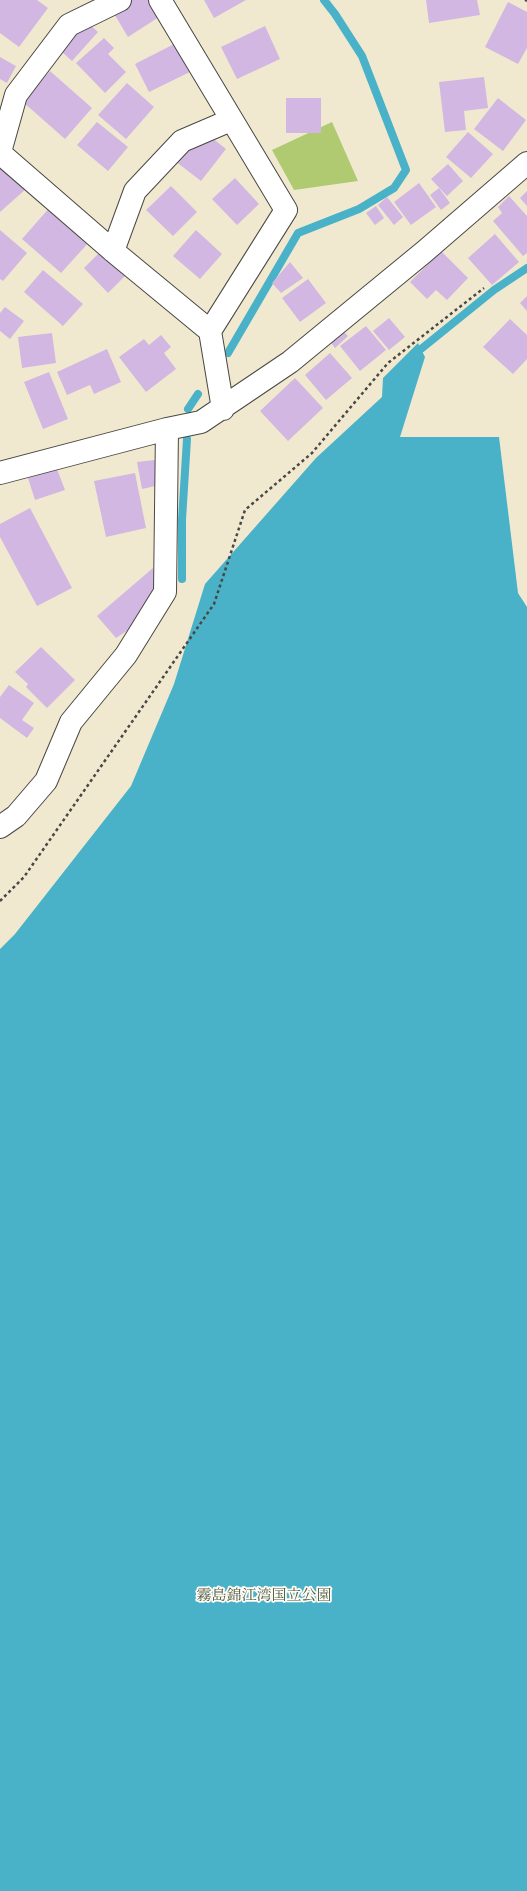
<!DOCTYPE html>
<html>
<head>
<meta charset="utf-8">
<style>
	body { margin:0 }
	canvas { display:block; background:#f0e9cf }
</style>
</head>
<body>
<canvas width="527" height="1891"></canvas>
<script>
const g = document.querySelector('canvas').getContext('2d');
g.lineJoin = 'round';
function fill(path, color) { g.fillStyle = color; g.fill(path, 'evenodd'); }
const poly = rows => new Path2D(rows.map(r => 'M' + r).join(''));
function stroke(path, color, width, dash) { g.strokeStyle = color; g.lineWidth = width; g.lineCap = dash ? 'butt' : 'round'; g.setLineDash(dash || []); g.stroke(path); }
function drawText(font, color, halo, rows, align = 'center') {
  g.font = font + ' "Gentium Book Plus","Noto Serif JP",serif'; g.lineWidth = 3.5; g.setLineDash([]); g.textBaseline = 'middle'; g.strokeStyle = halo; g.fillStyle = color; for (const [text, x, y, turn = 0] of rows) {
    g.save(); g.translate(x, y); g.rotate((+turn || 0) * Math.PI / 180); g.textAlign = isNaN(turn) ? turn : align; if (halo) g.strokeText(text, 0, 0); g.fillText(text, 0, 0); g.restore();
  }
}
fill(poly([
	[332,122,358,181,294,190,272,150]
]), '#afca70');
fill(poly([
	[418,343,425,357,400,437,499,437,518,593,527,607,527,1891,0,1891,0,949,15,934,131,786,174,684,205,584,316,458,382,397,383,378]
]), '#49b2c8');
stroke(poly([
	[421,349,494,290,527,268],
	[228,353,298,233,359,209,394,188,406,170,362,56,335,14,324,0],
	[188,409,198,394],
	[182,579,182,520,187,439]
]), '#49b2c8', 8);
fill(poly([
	[0,0,37,0,48,8,19,47,0,33],
	[131,0,152,0,162,15,128,37,113,12],
	[204,0,246,0,214,18],
	[426,0,477,0,480,15,429,23],
	[508,2,527,12,527,48,518,64,485,47],
	[87,22,98,32,72,61,61,51],
	[265,26,280,59,237,79,221,47],
	[104,38,114,48,108,54,126,72,105,93,76,63],
	[182,40,196,69,149,92,135,64],
	[0,57,16,66,7,83,0,79],
	[50,71,92,108,65,139,23,102],
	[484,77,488,108,464,111,466,130,445,132,439,82],
	[127,83,154,107,126,139,98,115],
	[286,98,321,98,321,133,286,133],
	[498,98,526,120,503,151,474,129],
	[97,122,128,147,108,171,77,145],
	[468,132,493,154,471,178,446,157],
	[206,133,226,149,201,181,175,161],
	[0,161,26,189,0,212],
	[448,164,463,181,447,196,431,179],
	[235,178,259,204,237,225,212,199],
	[419,183,436,207,411,225,394,202],
	[171,186,197,212,173,236,146,210],
	[439,188,450,203,441,210,430,195],
	[527,191,527,206,520,198],
	[509,196,527,216,527,253,523,256,493,221,502,213,498,207],
	[387,197,403,217,394,225,378,205],
	[51,206,90,241,61,273,22,239],
	[376,206,384,218,375,225,366,213],
	[0,230,27,253,3,281,0,279],
	[196,230,222,254,200,279,173,256],
	[495,234,519,262,492,285,468,258],
	[105,247,129,272,108,293,84,268],
	[441,251,468,278,447,300,436,290,427,299,410,282],
	[290,262,303,278,281,293,272,283],
	[43,270,83,304,63,326,24,292],
	[308,279,326,303,300,322,282,298],
	[527,296,527,311,520,303],
	[5,307,24,321,10,339,0,331,0,313],
	[389,318,405,337,389,350,373,331],
	[510,319,527,335,527,359,513,374,483,347],
	[366,326,386,350,360,371,340,346],
	[341,329,348,336,335,348,329,340],
	[52,333,56,363,22,368,18,337],
	[161,335,171,347,164,353,176,369,146,392,119,357,144,339,149,345],
	[107,349,121,382,94,394,90,385,67,395,57,372],
	[330,353,352,378,326,400,305,375],
	[49,372,68,419,43,429,24,382],
	[295,378,323,408,288,441,260,411],
	[155,460,160,485,142,489,137,462],
	[57,469,65,490,35,500,28,478],
	[135,473,146,528,106,537,94,481],
	[30,508,72,588,37,606,0,537,0,524],
	[153,568,156,589,143,620,116,638,97,616],
	[41,647,75,680,47,708,26,687,28,684,15,672],
	[9,685,34,703,22,720,34,728,27,738,0,718,0,697]
]), '#d2b7e2');
const minor = poly([
	[160,0,286,210,210,331],
	[0,152,16,95,69,25,120,0],
	[0,153,113,251,210,331,223,409],
	[113,251,135,191,182,141,231,120],
	[0,473,167,429,201,422,290,362,424,252,527,163],
	[0,827,16,816,46,781,71,722,126,655,165,592,167,429]
]);
stroke(minor, '#494844', 24);
stroke(poly([
	[525,0,527,1],
	[0,901,24,877,214,604,245,510,312,453,388,363,484,288]
]), '#494844', 2.5, [3, 3]);
stroke(minor, '#fff', 22);
drawText('15px', '#535b40', '#fdfcf7', [
	["霧島錦江湾国立公園",264,1596]
]);
</script>
</body>
</html>
